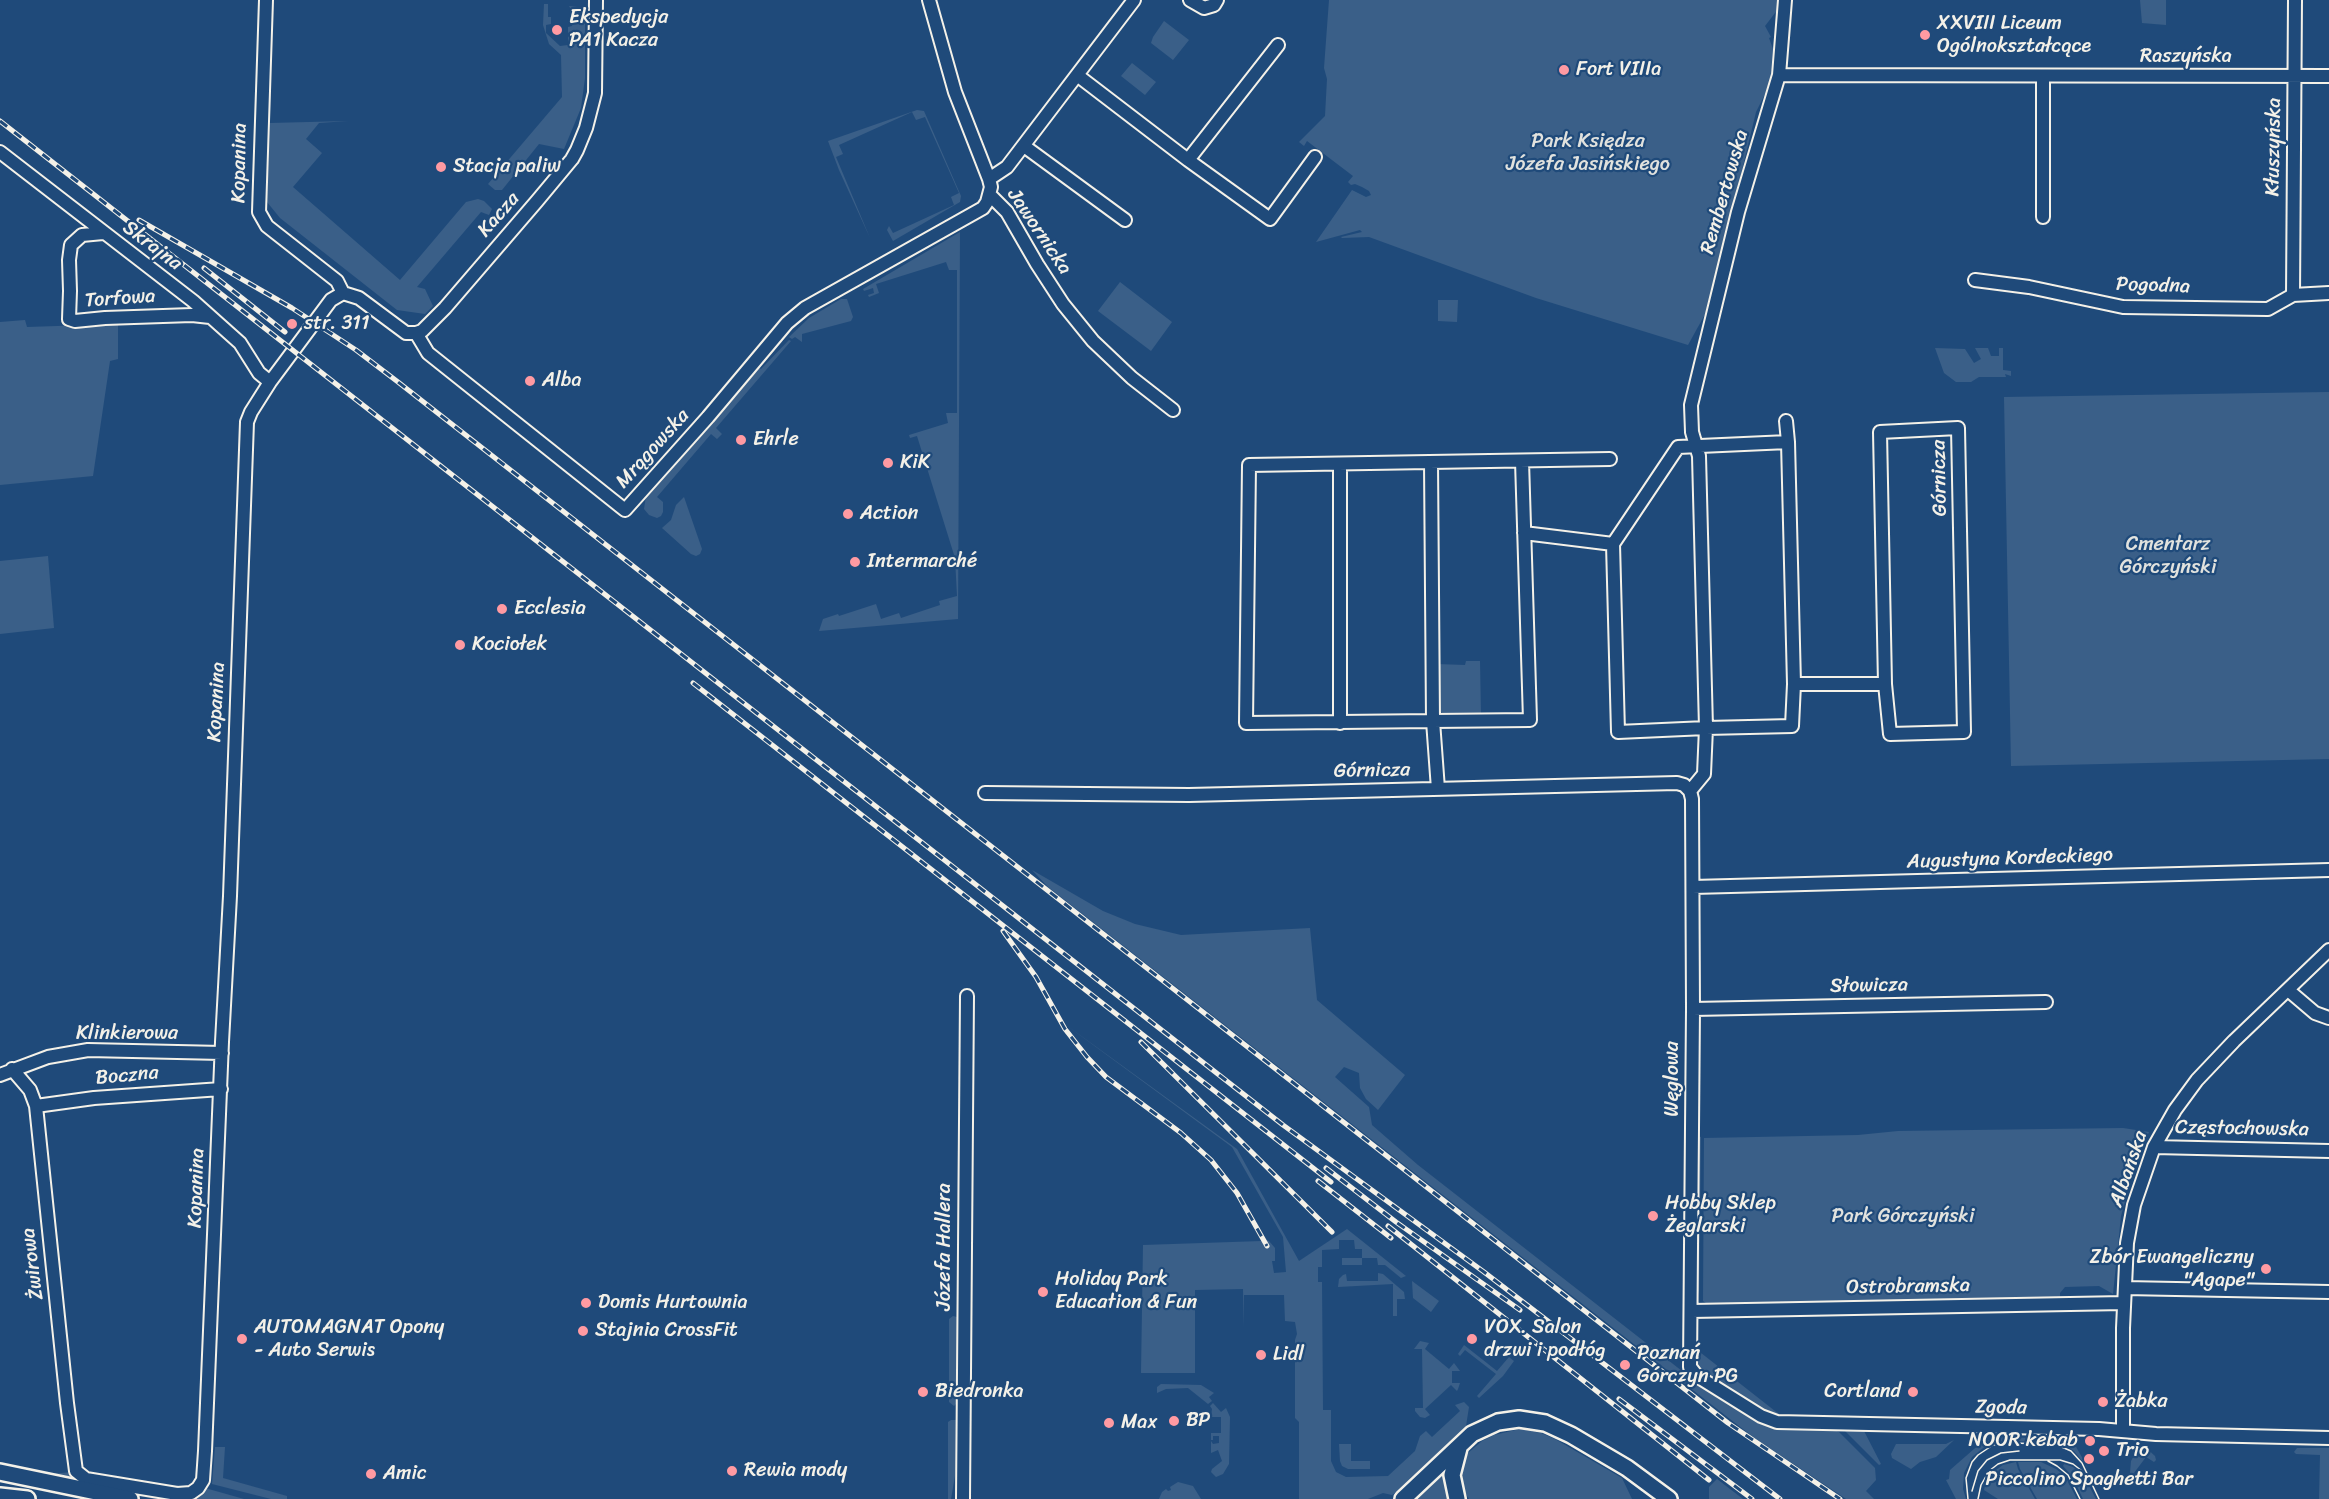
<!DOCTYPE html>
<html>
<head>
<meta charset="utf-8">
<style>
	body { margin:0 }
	canvas { display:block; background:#1f4a7a }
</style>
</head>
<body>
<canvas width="2329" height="1499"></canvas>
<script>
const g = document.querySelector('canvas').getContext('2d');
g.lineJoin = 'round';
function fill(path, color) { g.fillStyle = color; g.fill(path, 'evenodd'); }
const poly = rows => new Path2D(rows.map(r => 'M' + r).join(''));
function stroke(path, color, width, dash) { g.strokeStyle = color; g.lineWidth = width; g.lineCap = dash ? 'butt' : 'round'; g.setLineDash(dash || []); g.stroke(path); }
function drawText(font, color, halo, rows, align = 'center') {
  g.font = font + ' Sriracha,sans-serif'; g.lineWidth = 4.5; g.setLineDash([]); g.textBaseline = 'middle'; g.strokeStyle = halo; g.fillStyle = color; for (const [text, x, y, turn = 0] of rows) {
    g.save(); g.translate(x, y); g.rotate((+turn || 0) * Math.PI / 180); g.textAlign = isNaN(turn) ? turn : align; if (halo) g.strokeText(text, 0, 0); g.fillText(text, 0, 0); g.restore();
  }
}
fill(poly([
	[1329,0,1780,0,1780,11,1775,13,1765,26,1771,37,1769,38,1773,49,1770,84,1756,112,1709,307,1688,345,1536,298,1369,237,1342,238,1341,237,1362,232,1360,230,1316,242,1352,190,1366,197,1371,195,1369,191,1362,187,1355,184,1351,185,1348,182,1353,176,1307,141,1304,146,1299,142,1325,116,1327,79,1324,68],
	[2140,0,2166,0,2166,25,2142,23],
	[544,4,548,4,548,17,551,17,551,24,546,25,546,33,560,46,568,45,568,27,572,26,572,11,569,6,578,7,585,16,585,78,581,108,564,149,539,144,502,190,495,190,488,184,562,97,561,55,549,44,543,25],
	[1164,21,1189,40,1173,60,1151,43,1153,37],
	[1132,63,1156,82,1145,95,1121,76],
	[917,110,924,111,961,196,960,202,893,241,887,230,889,226,893,233,954,205,951,197,959,193,925,117,916,120,912,112,839,145,843,154,836,157,870,238,839,170,828,141],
	[348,121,319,123,306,139,322,153,293,187,400,280,466,202,478,199,484,201,492,209,489,215,481,212,417,287,425,289,433,306,425,314,397,310,280,218,267,202,270,123],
	[960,232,958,619,819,631,823,619,838,614,839,616,876,604,881,619,899,613,901,618,940,605,939,601,957,596,955,558,917,436,910,438,909,435,948,423,946,413,957,413,957,270,949,270,946,262,876,284,879,293,869,297,868,295,874,293,873,288,864,291,863,289],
	[1120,282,1172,322,1151,351,1098,311],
	[841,299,847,299,853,317,851,321,802,334,802,342,795,337,792,339,789,337,809,318],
	[1438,300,1458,300,1457,322,1438,321],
	[25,320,27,327,118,324,118,359,110,361,93,476,0,485,0,322],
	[789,340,791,341,716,428,722,434,717,439,711,434,657,497,663,502,663,512,661,516,657,518,649,515,644,509,646,496,757,367,761,369],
	[1935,348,1965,349,1974,363,1981,359,1975,348,1988,348,1991,356,1999,356,1999,348,2003,348,2003,370,2011,371,2011,376,2005,374,2006,377,1979,377,1971,382,1956,382,1944,373],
	[2329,392,2329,759,2011,766,2004,397],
	[684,497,702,549,700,554,696,556,691,554,662,528,671,520,676,505],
	[48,556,54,628,0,634,0,561],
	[1466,661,1480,661,1481,716,1449,717,1436,709,1436,664,1465,665],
	[1032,870,1103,911,1135,924,1181,935,1310,928,1317,1000,1405,1075,1378,1110,1366,1099,1360,1088,1359,1073,1344,1067,1335,1077,1369,1107,1372,1125,1418,1165,1691,1378,1760,1420,1778,1427,1797,1429,1834,1430,1839,1432,1875,1468,1876,1480,1866,1491,1874,1499,1846,1499,1753,1437,1048,887],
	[1062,1022,1237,1149,1299,1261,1347,1229,1406,1276,1401,1278,1385,1265,1378,1265,1377,1258,1362,1258,1362,1265,1342,1265,1342,1258,1362,1258,1362,1249,1355,1249,1354,1240,1339,1240,1339,1249,1322,1250,1322,1267,1318,1267,1318,1282,1322,1282,1323,1410,1331,1410,1331,1461,1336,1472,1346,1477,1388,1476,1415,1451,1420,1436,1426,1431,1432,1437,1460,1411,1455,1405,1464,1402,1469,1407,1466,1426,1395,1493,1392,1495,1383,1493,1368,1499,1299,1499,1299,1422,1295,1418,1295,1340,1297,1334,1295,1322,1285,1321,1284,1295,1244,1295,1244,1327,1243,1289,1195,1290,1195,1373,1141,1373,1143,1245,1262,1241,1266,1248,1269,1245,1266,1240,1269,1241,1275,1248,1275,1261,1272,1261,1274,1273,1286,1272,1283,1237,1232,1147],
	[2123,1128,2149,1132,2136,1162,2121,1216,2113,1294,2099,1286,2065,1287,2060,1293,2060,1299,1710,1306,1703,1301,1704,1138,1858,1135,1898,1131],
	[1697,1136,1701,1137,1699,1295,1697,1286],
	[1378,1273,1383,1274,1404,1292,1405,1299,1397,1299,1397,1316,1393,1316,1393,1284,1338,1287,1339,1279,1343,1275,1346,1274,1347,1281,1378,1281],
	[1412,1281,1439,1301,1431,1312,1413,1298],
	[953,1316,957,1317,957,1403,954,1406,949,1402,949,1319],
	[1420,1341,1429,1343,1425,1349,1449,1369,1454,1363,1460,1371,1452,1371,1452,1383,1460,1383,1458,1389,1457,1391,1451,1385,1425,1409,1430,1415,1425,1418,1420,1417,1415,1411,1415,1408,1423,1408,1422,1349,1414,1349],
	[1464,1345,1497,1371,1509,1357,1514,1361,1503,1376,1479,1398,1477,1396,1496,1374,1465,1350,1460,1356,1458,1354],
	[1696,1349,1775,1411,1785,1418,1767,1412,1706,1375,1697,1366],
	[1161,1384,1201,1385,1214,1393,1209,1397,1212,1401,1208,1404,1188,1388,1166,1389,1157,1393,1157,1387],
	[1213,1403,1221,1412,1226,1408,1230,1417,1229,1464,1223,1474,1216,1477,1211,1472,1212,1469,1222,1461,1218,1450,1211,1453,1211,1441,1213,1444,1219,1443,1219,1436,1213,1436,1213,1440,1211,1440,1211,1433,1221,1433,1221,1417,1211,1417,1212,1409,1210,1406],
	[951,1420,956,1420,956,1470,951,1499,948,1499,948,1422],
	[1520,1429,1541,1433,1555,1439,1622,1478,1632,1499,1469,1499,1462,1487,1460,1475,1463,1463,1468,1453,1482,1441,1494,1435],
	[1844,1430,1864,1431,1881,1464,1879,1465],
	[2000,1437,2065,1439,2075,1445,2088,1468,2074,1451,2066,1446,2055,1442,2001,1441,1988,1444,1972,1457,1964,1473,1963,1489,1966,1499,1956,1499,1946,1480,1949,1479,1950,1470,1982,1442],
	[1954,1440,1936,1457,1920,1462,1911,1469,1892,1458,1891,1454,1896,1444,1946,1444],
	[1339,1444,1351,1444,1351,1461,1370,1461,1370,1469,1348,1469,1342,1466,1340,1461],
	[2144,1446,2155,1456,2156,1460,2154,1462,2146,1457,2134,1473,2141,1479,2134,1486,2130,1473,2131,1461,2135,1454],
	[215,1447,225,1447,223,1478,287,1496,287,1499,271,1499,212,1484],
	[2297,1448,2329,1448,2329,1499,2319,1499,2320,1455,2296,1454,2294,1452],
	[2016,1462,2018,1469,2035,1499,1998,1499,1984,1490,1985,1486,1983,1485,1993,1472,2003,1465],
	[2018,1462,2041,1462,2056,1469,2065,1476,2077,1499,2037,1499,2020,1469],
	[0,1463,51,1474,72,1472,200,1493,205,1488,244,1499,154,1499,0,1466],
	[2064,1464,2073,1467,2084,1476,2096,1499,2083,1499,2072,1476,2063,1466],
	[1444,1468,1445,1486,1449,1499,1413,1499],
	[1717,1479,1743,1499,1709,1499,1709,1487],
	[1178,1482,1193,1486,1201,1499,1159,1499,1162,1492,1166,1489,1168,1491,1171,1490,1170,1487]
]), '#3a5f88');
const minor = poly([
	[266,0,259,212,267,226,337,281,343,293],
	[1190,0,1204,8,1214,5,1217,0],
	[1077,75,1188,160,1270,219,1315,157],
	[1779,75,2329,76],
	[2043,77,2043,217],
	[1024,146,1125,220],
	[0,152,193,301,240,343,259,373,270,382],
	[1188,160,1278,45],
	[989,179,1007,167,1134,0],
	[990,195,1007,212,1037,264,1063,304,1093,341,1132,378,1173,410],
	[103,233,82,235,71,245,69,260,70,291,69,319,75,321,105,318,192,315,210,317],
	[1975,280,2029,287,2123,307,2268,309,2293,295,2329,293],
	[343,293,359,298,406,333,416,333,422,331,445,308,537,201,572,159,577,150,586,128,595,93,596,0],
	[2293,295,2295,0],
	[416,333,428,353,625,510,708,417,787,323,805,308,983,208,987,202,991,187,989,179,955,92,929,0],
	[1786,421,1788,442],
	[1958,428,1964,732,1890,734,1885,684,1880,432,1958,428],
	[1431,462,1433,721,1530,720,1522,461],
	[1524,533,1613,544],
	[1613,544,1618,732,1706,728,1699,456,1692,432,1691,405,1738,212,1779,75,1785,0],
	[1613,544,1678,447,1788,442,1794,684,1792,726,1706,728,1704,774,1690,791],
	[1794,684,1885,684],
	[1340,723,1340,465],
	[1438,789,1433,721,1246,723,1249,465,1610,459],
	[1690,791,1692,799,1693,1009,1690,1367,1697,1376,1761,1416,1777,1422,2099,1429,2156,1434,2329,1438],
	[985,793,1189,795,1677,783,1684,785,1690,791],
	[1693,887,2329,870],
	[2288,990,2315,1013,2329,1018],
	[1693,1009,2046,1002],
	[12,1069,30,1090,36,1106,67,1403,76,1471,86,1479,177,1494,191,1493,198,1488,203,1480,205,1451,222,1042,230,896,247,422,251,412,270,382,331,300,343,293],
	[0,1075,48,1057,88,1050,222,1053],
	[36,1106,94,1098,221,1089],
	[2154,1147,2329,1151],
	[2125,1288,2329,1292],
	[1692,1311,2124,1303],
	[2123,1431,2123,1328,2127,1243,2134,1205,2154,1147,2175,1110,2197,1080,2234,1041,2329,950],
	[963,1499,967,996]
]);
const major = poly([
	[0,1472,130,1499],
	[0,1496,27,1499],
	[1403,1499,1472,1434,1498,1422,1519,1419,1545,1423,1571,1435,1627,1468,1669,1499],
	[1457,1499,1452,1475,1459,1448]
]);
stroke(minor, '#f4f1e8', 16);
stroke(major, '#f4f1e8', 20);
stroke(minor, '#1f4a7a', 12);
stroke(major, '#1f4a7a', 15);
stroke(poly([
	[2048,1461,2057,1466,2068,1475,2080,1499],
	[1972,1491,1978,1471,1987,1460,2001,1453,2019,1451],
	[1968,1499,1966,1478,1972,1462,1978,1455,1993,1445,2016,1443,2057,1445,2071,1451,2082,1463,2099,1499],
	[1978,1499,1981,1485,1989,1471,1998,1464,2010,1460,2060,1460,2073,1464,2082,1471]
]), '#f4f1e8', 1.5);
const rail = poly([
	[0,121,1283,1125,1484,1272,1780,1499],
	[139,220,292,308,356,350,398,382,1728,1423,1840,1499],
	[204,268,285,332],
	[693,683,1331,1182],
	[1003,931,1036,977,1065,1029,1087,1057,1106,1077,1181,1133,1211,1160,1237,1193,1267,1246],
	[1141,1042,1332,1232],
	[1326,1168,1396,1222,1520,1310],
	[1318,1181,1391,1238],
	[1388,1226,1709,1480],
	[1619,1399,1752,1499]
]);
stroke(rail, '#f4f1e8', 5);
stroke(rail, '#1f4a7a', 3, [9]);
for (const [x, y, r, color] of [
	[557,30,6,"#ff9aa2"],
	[1925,35,6,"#ff9aa2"],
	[1564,70,6,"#ff9aa2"],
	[441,167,6,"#ff9aa2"],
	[292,324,6,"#ff9aa2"],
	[530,381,6,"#ff9aa2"],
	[741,440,6,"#ff9aa2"],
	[888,463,6,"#ff9aa2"],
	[848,514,6,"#ff9aa2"],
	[855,562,6,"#ff9aa2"],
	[502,609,6,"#ff9aa2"],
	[460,645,6,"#ff9aa2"],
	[1653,1216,6,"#ff9aa2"],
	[2266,1269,6,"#ff9aa2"],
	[1043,1292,6,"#ff9aa2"],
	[586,1303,6,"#ff9aa2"],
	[583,1331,6,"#ff9aa2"],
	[242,1339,6,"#ff9aa2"],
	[1472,1339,6,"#ff9aa2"],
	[1261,1355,6,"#ff9aa2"],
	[1625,1365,6,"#ff9aa2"],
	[923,1392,6,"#ff9aa2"],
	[1913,1392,6,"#ff9aa2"],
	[2103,1402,6,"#ff9aa2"],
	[1174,1421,6,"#ff9aa2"],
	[1109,1423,6,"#ff9aa2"],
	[2090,1441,6,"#ff9aa2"],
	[2104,1451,6,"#ff9aa2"],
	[2089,1459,6,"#ff9aa2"],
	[732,1471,6,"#ff9aa2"],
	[371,1474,6,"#ff9aa2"]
]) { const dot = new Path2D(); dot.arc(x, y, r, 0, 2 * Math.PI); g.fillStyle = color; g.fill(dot); stroke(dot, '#1f4a7a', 2); }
drawText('20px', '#f4f1e8', '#1f4a7a', [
	["Ekspedycja",569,18],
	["PA1 Kacza",569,41],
	["XXVIII Liceum",1937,24],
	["Ogólnokształcące",1937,47],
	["Fort VIIIa",1576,70],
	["Stacja paliw",453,167],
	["str. 311",304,324],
	["Alba",542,381],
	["Ehrle",753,440],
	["KiK",900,463],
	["Action",860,514],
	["Intermarché",867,562],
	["Ecclesia",514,609],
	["Kociołek",472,645],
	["Hobby Sklep",1665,1204],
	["Żeglarski",1665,1227],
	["Zbór Ewangeliczny",2254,1258,"right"],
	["\"Agape\"",2254,1281,"right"],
	["Holiday Park",1055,1280],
	["Education & Fun",1055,1303],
	["Domis Hurtownia",598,1303],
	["AUTOMAGNAT Opony",254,1328],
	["- Auto Serwis",254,1351],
	["VOX. Salon",1484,1328],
	["drzwi i podłóg",1484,1351],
	["Stajnia CrossFit",595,1331],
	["Poznań",1637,1354],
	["Górczyn PG",1637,1377],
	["Lidl",1273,1355],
	["Biedronka",935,1392],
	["Cortland",1901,1392,"right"],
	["Żabka",2115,1402],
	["BP",1186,1421],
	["Max",1121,1423],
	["NOOR kebab",2078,1441,"right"],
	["Trio",2116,1451],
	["Rewia mody",744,1471],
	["Amic",383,1474],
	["Piccolino Spaghetti Bar",2089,1480,"center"]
], 'left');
drawText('20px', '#f4f1e8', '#1f4a7a', [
	["Raszyńska",2186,57],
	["Kłuszyńska",2274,147,-89],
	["Kopanina",240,163,-89],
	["Rembertowska",1725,192,-74],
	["Kacza",499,215,-49],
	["Jawornicka",1039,232,56],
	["Skrajna",152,246,37],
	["Pogodna",2153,286,2],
	["Torfowa",120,299,-4],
	["Mrągowska",653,449,-48],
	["Górnicza",1940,478,-91],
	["Kopanina",217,702,-87],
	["Górnicza",1372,771,-1],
	["Augustyna Kordeckiego",2010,859,-2],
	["Słowicza",1869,986,-1],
	["Klinkierowa",127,1034],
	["Boczna",127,1076,-5],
	["Węglowa",1673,1079,-90],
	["Częstochowska",2242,1129,1],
	["Albańska",2129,1169,-71],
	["Kopanina",197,1188,-88],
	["Józefa Hallera",945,1247,-90],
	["Żwirowa",33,1264,-97],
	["Ostrobramska",1908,1287,-1],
	["Zgoda",2001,1408,1]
]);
drawText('20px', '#e1e2de', '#1f4a7a', [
	["Park Księdza",1588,142],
	["Józefa Jasińskiego",1588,165],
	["Cmentarz",2168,545],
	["Górczyński",2168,568],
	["Park Górczyński",1903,1217]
]);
</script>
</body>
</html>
